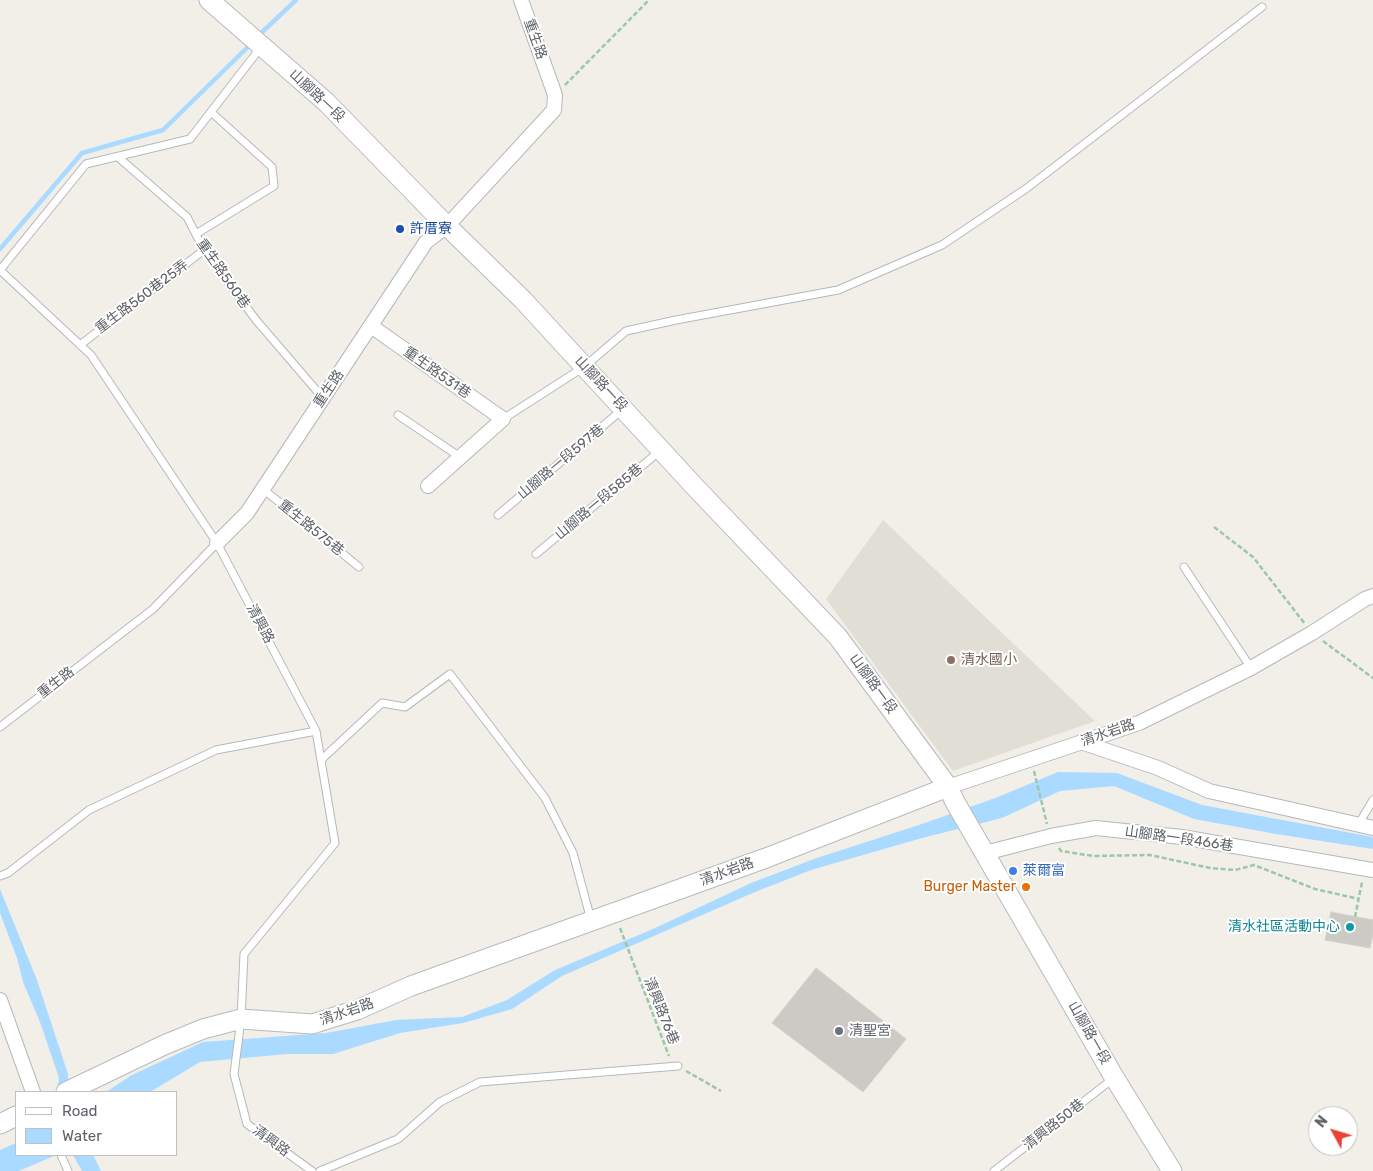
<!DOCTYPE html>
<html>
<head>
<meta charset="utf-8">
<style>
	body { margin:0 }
	#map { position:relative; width:1373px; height:1171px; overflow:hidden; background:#f1efe8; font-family:Rubik,sans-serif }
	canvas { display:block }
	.legend { position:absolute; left:15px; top:1091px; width:162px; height:65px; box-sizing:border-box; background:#fff; border:1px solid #bfc1c3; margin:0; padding:6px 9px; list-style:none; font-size:15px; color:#5f6368 }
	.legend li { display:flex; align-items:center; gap:10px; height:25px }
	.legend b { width:25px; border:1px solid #bfc1c3 }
	.north { position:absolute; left:1308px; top:1106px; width:50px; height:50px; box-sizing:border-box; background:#fff; border:1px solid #bfc1c3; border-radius:50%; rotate:309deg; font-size:14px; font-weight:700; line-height:20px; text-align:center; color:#5f6368 }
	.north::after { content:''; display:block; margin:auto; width:18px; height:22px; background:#ea4335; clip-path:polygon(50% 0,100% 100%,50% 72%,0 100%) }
</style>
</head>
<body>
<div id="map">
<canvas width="1373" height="1171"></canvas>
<ul class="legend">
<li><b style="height:6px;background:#fff"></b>Road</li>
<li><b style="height:14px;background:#aadaff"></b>Water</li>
</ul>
<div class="north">N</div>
</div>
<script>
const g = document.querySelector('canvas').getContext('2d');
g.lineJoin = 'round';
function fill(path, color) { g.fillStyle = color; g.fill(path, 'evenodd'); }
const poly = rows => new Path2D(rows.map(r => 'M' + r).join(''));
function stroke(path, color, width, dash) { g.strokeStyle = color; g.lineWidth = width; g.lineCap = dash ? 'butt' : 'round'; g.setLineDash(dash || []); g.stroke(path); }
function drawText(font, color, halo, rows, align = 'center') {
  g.font = font + ' Rubik,"Noto Sans TC",sans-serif'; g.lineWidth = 4; g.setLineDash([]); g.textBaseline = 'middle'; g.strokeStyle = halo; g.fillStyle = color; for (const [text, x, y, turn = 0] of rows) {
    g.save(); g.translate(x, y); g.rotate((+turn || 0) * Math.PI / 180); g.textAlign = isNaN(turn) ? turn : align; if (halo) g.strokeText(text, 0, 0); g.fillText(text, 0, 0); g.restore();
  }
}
fill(poly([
	[883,520,1095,721,953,771,826,599]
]), '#e1ded6');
fill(poly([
	[1058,772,1117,773,1202,805,1373,837,1373,849,1276,834,1194,819,1114,786,1060,791,1002,818,922,838,811,870,755,892,562,976,512,1009,463,1023,400,1033,333,1054,287,1054,200,1062,150,1092,106,1092,132,1075,203,1042,326,1033,396,1020,462,1017,507,1000,555,970,653,929,751,883,814,859,922,824,998,797],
	[0,889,37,980,68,1074,69,1092,57,1092,59,1078,40,1022,23,982,17,958,0,913],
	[16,1143,16,1155,56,1155,19,1171,0,1171,0,1150],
	[73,1155,93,1155,101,1171,82,1171]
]), '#aadaff');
stroke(poly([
	[257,37,296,0],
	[0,249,82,153,163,130,252,43]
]), '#aadaff', 4.5);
const building = poly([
	[1331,912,1373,920,1373,934,1370,948,1325,940,1331,912],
	[816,968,906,1039,863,1092,772,1023,816,968]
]);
fill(building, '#cccac5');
stroke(building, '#d6d1c6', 1);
const lane = poly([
	[261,47,190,139,86,164,0,270,91,355,217,543,316,731,335,843,244,954,241,1019,234,1074,247,1124,312,1171],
	[118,157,187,217,204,250,256,320,323,398],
	[196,234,274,186,272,167,211,112],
	[80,345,204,250],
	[398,415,460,457],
	[503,419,584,367,626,331,676,320,838,290,942,245,1027,188,1262,7],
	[263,489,359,567],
	[498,515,623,409],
	[536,554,661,450],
	[1184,567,1251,668],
	[0,727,153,609,217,543],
	[321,760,382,703,405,707,450,674,545,798,573,853,591,920],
	[1358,825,1373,800],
	[0,876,8,873,89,810,216,750,316,731],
	[61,1155,68,1171],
	[320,1171,398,1139,440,1102,480,1082,678,1066],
	[994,1171,1114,1078]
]);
const street = poly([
	[371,326,503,419,428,486],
	[217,543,247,513,426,242,447,226,554,110,555,95,521,0],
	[1081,742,1158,768,1209,791,1373,828],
	[948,787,1139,723,1251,668,1312,633,1365,599,1373,596],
	[985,853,1051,836,1096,828,1182,837,1373,870],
	[0,1000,33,1092]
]);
const secondary = poly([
	[209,0,326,102,447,226,523,300,695,487,838,637,948,787,955,802,1114,1077,1172,1171],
	[66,1092,164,1045,203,1029,241,1019,312,1024,357,1010,411,986,766,858,948,787],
	[0,1124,16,1116]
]);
stroke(lane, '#b5b8bc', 9);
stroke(street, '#b5b8bc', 16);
stroke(secondary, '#b6babf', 21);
stroke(poly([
	[565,85,649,0],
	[1214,527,1253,557,1305,624],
	[1323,641,1373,678],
	[1034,771,1047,824],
	[1059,848,1061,851,1093,856,1150,855,1210,868,1235,870,1254,865,1315,889,1359,899],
	[1355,917,1362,882],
	[620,928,669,1056],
	[686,1071,721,1091]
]), '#9cc7a9', 2.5, [5, 2.5]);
stroke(lane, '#fff', 7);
stroke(street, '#fff', 14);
stroke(secondary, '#fff', 19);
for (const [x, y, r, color] of [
	[400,229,5,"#1a4fb4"],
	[951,660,5,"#8d6e63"],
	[1013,871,5,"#3f7fe0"],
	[1026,887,5,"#e8710a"],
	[1350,927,5,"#0f9aa8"],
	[839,1031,5,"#6b7280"]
]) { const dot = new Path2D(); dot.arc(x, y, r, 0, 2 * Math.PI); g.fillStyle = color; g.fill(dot); stroke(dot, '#fff', 2); }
drawText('14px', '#5f6368', '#fff', [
	["重生路",535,39,70],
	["山腳路一段",317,96,43],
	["重生路560巷",223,274,55],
	["重生路560巷25弄",142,297,-37],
	["重生路531巷",437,373,35],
	["山腳路一段",601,384,47],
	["重生路",329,389,-56],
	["山腳路一段597巷",561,462,-40],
	["山腳路一段585巷",599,502,-40],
	["重生路575巷",311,528,39],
	["清興路",260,624,62],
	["重生路",56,683,-38],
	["山腳路一段",873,684,54],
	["清水岩路",1108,733,-19],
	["山腳路一段466巷",1179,839,8],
	["清水岩路",727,872,-20],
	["清興路76巷",661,1011,68],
	["清水岩路",347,1012,-19],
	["山腳路一段",1089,1033,60],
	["清興路50巷",1054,1125,-38],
	["清興路",271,1141,36]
]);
drawText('14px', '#164399', '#fff', [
	["許厝寮",410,229]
], 'left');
drawText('14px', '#785e54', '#fff', [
	["清水國小",961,660]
], 'left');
drawText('14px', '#366cbe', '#fff', [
	["萊爾富",1023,871]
], 'left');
drawText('14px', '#c56008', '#fff', [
	["Burger Master",1016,887]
], 'right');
drawText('14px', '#0d838f', '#fff', [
	["清水社區活動中心",1340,927]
], 'right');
drawText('14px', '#5b616d', '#fff', [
	["清聖宮",849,1031]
], 'left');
</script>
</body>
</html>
